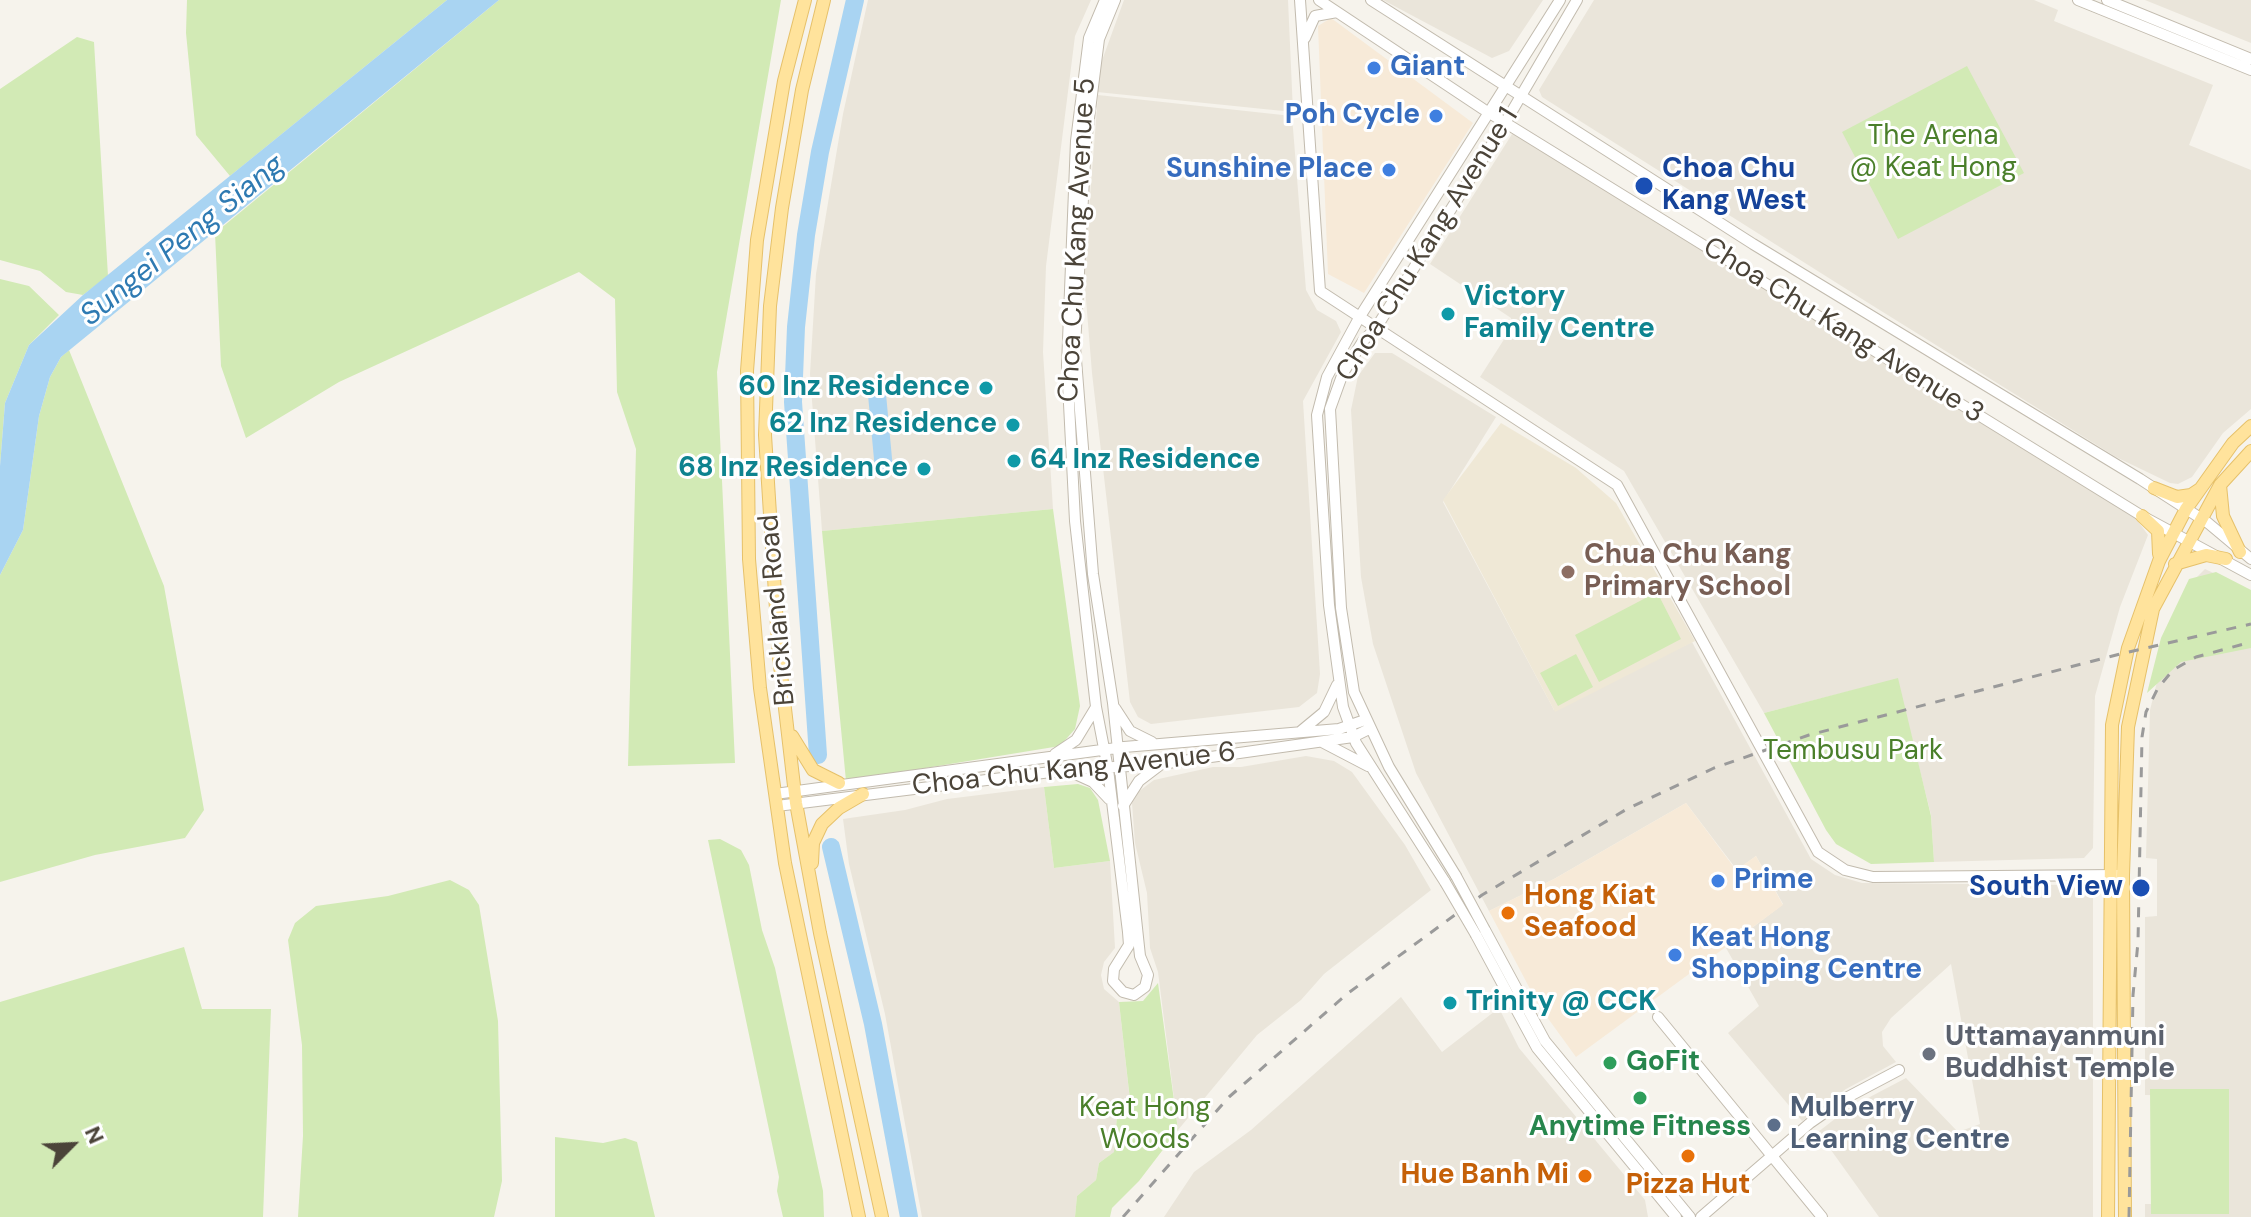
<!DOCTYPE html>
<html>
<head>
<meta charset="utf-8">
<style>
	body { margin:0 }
	#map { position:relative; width:2251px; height:1217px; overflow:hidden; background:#f6f3ec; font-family:"DM Sans",sans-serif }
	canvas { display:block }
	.north { position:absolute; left:32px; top:1105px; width:80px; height:80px; -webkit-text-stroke:6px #fff; paint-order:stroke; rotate:66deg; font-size:22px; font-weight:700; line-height:32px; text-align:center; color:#4b4439 }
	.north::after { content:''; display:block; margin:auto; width:28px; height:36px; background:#4b4439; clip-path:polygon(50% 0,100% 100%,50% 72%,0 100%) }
</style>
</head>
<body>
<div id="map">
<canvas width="2251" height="1217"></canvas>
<div class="north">N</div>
</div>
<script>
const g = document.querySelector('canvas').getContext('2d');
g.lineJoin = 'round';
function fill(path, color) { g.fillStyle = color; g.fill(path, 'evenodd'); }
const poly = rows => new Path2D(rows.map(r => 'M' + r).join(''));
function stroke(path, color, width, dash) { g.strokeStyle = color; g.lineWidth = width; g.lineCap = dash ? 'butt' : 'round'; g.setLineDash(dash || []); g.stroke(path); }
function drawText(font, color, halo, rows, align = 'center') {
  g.font = font + ' "DM Sans",sans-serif'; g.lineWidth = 6; g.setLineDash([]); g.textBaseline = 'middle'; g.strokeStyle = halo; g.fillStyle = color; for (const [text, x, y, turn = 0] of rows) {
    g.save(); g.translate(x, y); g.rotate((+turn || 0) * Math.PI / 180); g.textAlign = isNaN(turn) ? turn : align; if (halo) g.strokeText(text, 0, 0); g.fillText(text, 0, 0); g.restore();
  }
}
fill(poly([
	[868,0,1091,0,1075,36,1046,266,1043,352,1053,509,822,531,810,374,816,274,843,114],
	[1124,0,1288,0,1293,112,1097,92,1100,66],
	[1383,0,1543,0,1509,51,1492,58],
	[1594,0,2034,0,2058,10,2054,21,2213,85,2189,145,2251,170,2251,409,2223,433,2192,477,2178,484,2170,483,2116,457,1870,304,1542,97,1539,90],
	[2145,0,2251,0,2251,43],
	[1098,95,1292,116,1306,290,1317,310,1336,321,1341,332,1303,401,1320,674,1317,693,1299,707,1151,724,1138,717,1130,702,1092,373,1082,250,1089,210],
	[1514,131,2135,517,2148,535,2120,607,2095,696,2093,848,2084,858,1934,862,1931,815,1897,679,1764,713,1624,471,1480,377,1510,330,1511,318,1430,264],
	[1375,353,1392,353,1496,417,1443,502,1554,710,1692,642,1811,859,1835,875,1862,883,2070,885,2093,897,2093,1217,1879,1217,1818,1132,1849,1108,1906,1078,1958,1132,1980,1124,1951,964,1891,1018,1882,1032,1883,1046,1896,1062,1846,1089,1802,1121,1728,1033,1759,1006,1726,948,1783,904,1756,856,1737,870,1686,803,1554,879,1489,911,1416,773,1373,644,1361,577,1351,410,1358,376],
	[2205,569,2251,591,2251,1217,2145,1217,2145,1204,2224,1204,2224,1096,2145,1095,2145,917,2157,916,2157,859,2146,858,2150,710,2171,626,2187,587],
	[1306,756,1334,761,1352,772,1405,845,1431,890,1324,974,1301,1000,1257,1035,1178,1130,1158,972,1150,948,1147,893,1135,843,1132,803,1138,792,1154,780,1213,767,1241,767],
	[1044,787,1054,868,1110,861,1115,948,1104,962,1101,975,1104,989,1119,1002,1130,1101,1118,1104,1114,1152,1099,1163,1096,1180,1077,1196,1075,1217,922,1217,885,1014,849,864,843,819,905,810,947,799],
	[1401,997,1442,1052,1499,1008,1519,1048,1645,1200,1648,1217,1164,1217,1194,1172,1251,1130]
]), '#eae5da');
fill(poly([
	[1331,18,1473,123,1364,293,1328,274,1318,26],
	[1686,803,1736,870,1756,856,1783,905,1576,1057,1539,1006,1489,911,1554,879]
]), '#f7ead8');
fill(poly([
	[1501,423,1576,468,1616,503,1695,641,1555,712,1443,500]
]), '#efe8d6');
fill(poly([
	[187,0,447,0,230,176,196,135,186,33],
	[499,0,781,0,717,372,735,763,628,766,636,449,617,392,615,299,579,272,339,382,246,438,221,366,215,233],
	[77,37,94,42,108,276,83,295,66,292,40,271,0,260,0,89],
	[1967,66,2024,173,1898,239,1842,132],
	[0,279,29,286,59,315,29,345,5,403,0,466],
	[69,350,164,586,204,810,185,838,95,855,0,882,0,575,23,530,39,416,50,377,61,357],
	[1053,509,1080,706,1075,729,1060,746,846,781,822,531],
	[2216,572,2251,590,2251,648,2181,662,2147,693,2161,638,2189,579],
	[1657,592,1681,639,1599,682,1575,635],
	[1576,654,1593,687,1558,706,1540,673],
	[1898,678,1931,816,1934,862,1871,864,1836,844,1826,830,1764,713],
	[1078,784,1090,788,1098,800,1110,861,1054,868,1044,787],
	[720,839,741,850,749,865,762,930,775,968,823,1191,824,1217,783,1217,777,1191,779,1177,708,840],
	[450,880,469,890,479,905,498,1021,502,1181,494,1217,298,1217,303,1136,302,1045,288,940,295,923,316,906,388,896],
	[184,947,202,1009,271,1009,263,1217,0,1217,0,1002],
	[1158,983,1178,1130,1139,1181,1112,1208,1110,1217,1075,1217,1077,1196,1096,1180,1099,1163,1114,1152,1118,1104,1130,1100,1119,1002,1143,1001],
	[2150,1089,2229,1089,2229,1214,2151,1214],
	[555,1137,603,1143,625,1138,637,1142,655,1217,555,1217]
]), '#d2eab5');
fill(poly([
	[447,0,499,0,61,357,50,377,39,416,23,530,0,575,0,466,5,403,29,345,83,295],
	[886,394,893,469,875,470,868,395]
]), '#a9d4f2');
stroke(poly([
	[818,755,793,402,796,327,806,235,820,152,855,0],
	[831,847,873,1024,909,1217]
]), '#a9d4f2', 18);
const minor = poly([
	[1105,0,1089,38,1076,141,1067,365,1075,521,1096,707,1108,769,1128,932,1129,945,1114,969,1113,981,1123,992,1134,995,1145,987,1148,975,1140,956,1113,703,1093,574,1075,347,1086,142,1099,39,1115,0],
	[1300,0,1320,291,1617,485,1818,852,1845,870,1873,877,2117,875],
	[1319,0,1483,109,2142,516,2251,575],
	[1371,0,1753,244,2140,479,2208,523,2251,559],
	[2078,0,2251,70],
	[2107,0,2251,59],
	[1305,38,1315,16,1337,12],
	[1115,708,1130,731,1152,742],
	[1301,731,1324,712,1337,685],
	[1322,742,1368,766],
	[1055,754,1076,740,1096,707],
	[1071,772,1093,782,1109,799],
	[775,794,1124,747,1339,729,1365,720],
	[777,806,1067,770,1161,764,1353,737,1369,729],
	[1123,806,1139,781,1160,765],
	[1456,876,1389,767,1354,692,1341,608,1330,409,1343,373,1363,341,1376,328,1501,130,1577,0],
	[1445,882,1356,743,1343,707,1329,605,1317,415,1327,377,1359,318,1560,0],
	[1485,930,1545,1041,1690,1217],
	[1476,935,1537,1048,1676,1217],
	[1658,1017,1822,1217],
	[1701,1217,1810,1123,1846,1098,1899,1070]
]);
const major = poly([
	[805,0,784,81,757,240,747,371,749,559,760,688,785,863,859,1217],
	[824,0,802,90,782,208,770,306,765,435,779,657,796,803,820,933,882,1217],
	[2220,485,2223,516,2240,552],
	[2154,488,2177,497,2191,495,2200,489],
	[2142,516,2158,531,2159,554],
	[2175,564,2206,555,2226,559],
	[792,736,813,770,839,783],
	[812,863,813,843,822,824,839,808,863,794],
	[2108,1217,2112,725,2128,648,2159,561,2186,509,2233,443,2251,426],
	[2125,1217,2123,875,2128,727,2153,609,2220,485,2251,451]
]);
stroke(minor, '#c2bbae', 12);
stroke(major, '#e6c16a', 14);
stroke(minor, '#fff', 10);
stroke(major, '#ffe39c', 12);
stroke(poly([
	[1123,1217,1229,1097,1347,994,1482,895,1627,809,1714,768,1809,735,2120,654,2251,624],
	[2129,1217,2133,995,2138,942,2142,737,2146,712,2158,688,2173,670,2196,657,2251,642]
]), '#9a9a9a', 3, [10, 10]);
const minorBridge = poly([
	[1456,876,1485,930],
	[1445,882,1476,935]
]);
stroke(minorBridge, '#c2bbae', 12, []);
stroke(minorBridge, '#fff', 10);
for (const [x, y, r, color] of [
	[1374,68,8,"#3f7fe0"],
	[1436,116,8,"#3f7fe0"],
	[1389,170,8,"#3f7fe0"],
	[1644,186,10,"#1a4fb4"],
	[1448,314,8,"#0f9aa8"],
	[986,388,8,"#0f9aa8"],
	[1013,425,8,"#0f9aa8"],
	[1014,461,8,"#0f9aa8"],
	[924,469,8,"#0f9aa8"],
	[1568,572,8,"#8d6e63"],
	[1718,881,8,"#3f7fe0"],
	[2141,888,10,"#1a4fb4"],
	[1508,913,8,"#e8710a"],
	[1675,955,8,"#3f7fe0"],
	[1450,1003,8,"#0f9aa8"],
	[1929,1054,8,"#6b7280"],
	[1610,1063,8,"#2e9e5b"],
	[1640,1098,8,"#2e9e5b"],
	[1774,1125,8,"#5c6f8a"],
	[1688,1156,8,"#e8710a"],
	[1585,1176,8,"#e8710a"]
]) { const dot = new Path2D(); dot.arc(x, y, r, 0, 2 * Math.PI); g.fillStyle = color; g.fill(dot); stroke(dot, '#fff', 3); }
drawText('bold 28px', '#366cbe', '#fff', [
	["Giant",1390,68],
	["Poh Cycle",1420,116,"right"],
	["Sunshine Place",1373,170,"right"],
	["Prime",1734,881],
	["Keat Hong",1691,939],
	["Shopping Centre",1691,971]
], 'left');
drawText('28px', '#4a7f2a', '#fff', [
	["The Arena",1933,137],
	["@ Keat Hong",1933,169],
	["Tembusu Park",1853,752],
	["Keat Hong",1145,1109],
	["Woods",1145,1141]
]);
drawText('bold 28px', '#164399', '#fff', [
	["Choa Chu",1662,170],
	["Kang West",1662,202],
	["South View",2123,888,"right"]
], 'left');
drawText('28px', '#4b4439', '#fff', [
	["Choa Chu Kang Avenue 5",1078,240,-87],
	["Choa Chu Kang Avenue 1",1428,245,-58],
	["Choa Chu Kang Avenue 3",1843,331,32],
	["Brickland Road",778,610,-95],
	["Choa Chu Kang Avenue 6",1074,770,-6]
]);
drawText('bold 28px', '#0d838f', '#fff', [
	["Victory",1464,298],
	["Family Centre",1464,330],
	["60 Inz Residence",970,388,"right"],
	["62 Inz Residence",997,425,"right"],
	["64 Inz Residence",1030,461],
	["68 Inz Residence",908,469,"right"],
	["Trinity @ CCK",1466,1003]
], 'left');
drawText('bold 28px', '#785e54', '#fff', [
	["Chua Chu Kang",1584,556],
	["Primary School",1584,588]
], 'left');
drawText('bold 28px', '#c56008', '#fff', [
	["Hong Kiat",1524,897],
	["Seafood",1524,929],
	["Hue Banh Mi",1569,1176,"right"],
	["Pizza Hut",1688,1186,"center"]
], 'left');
drawText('bold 28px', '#5b616d', '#fff', [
	["Uttamayanmuni",1945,1038],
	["Buddhist Temple",1945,1070]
], 'left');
drawText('bold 28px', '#27864d', '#fff', [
	["GoFit",1626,1063],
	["Anytime Fitness",1640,1128,"center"]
], 'left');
drawText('bold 28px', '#4e5e75', '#fff', [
	["Mulberry",1790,1109],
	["Learning Centre",1790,1141]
], 'left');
drawText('italic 30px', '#2e7ab2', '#fff', [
	["Sungei Peng Siang",183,241,-39]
]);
</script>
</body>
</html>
